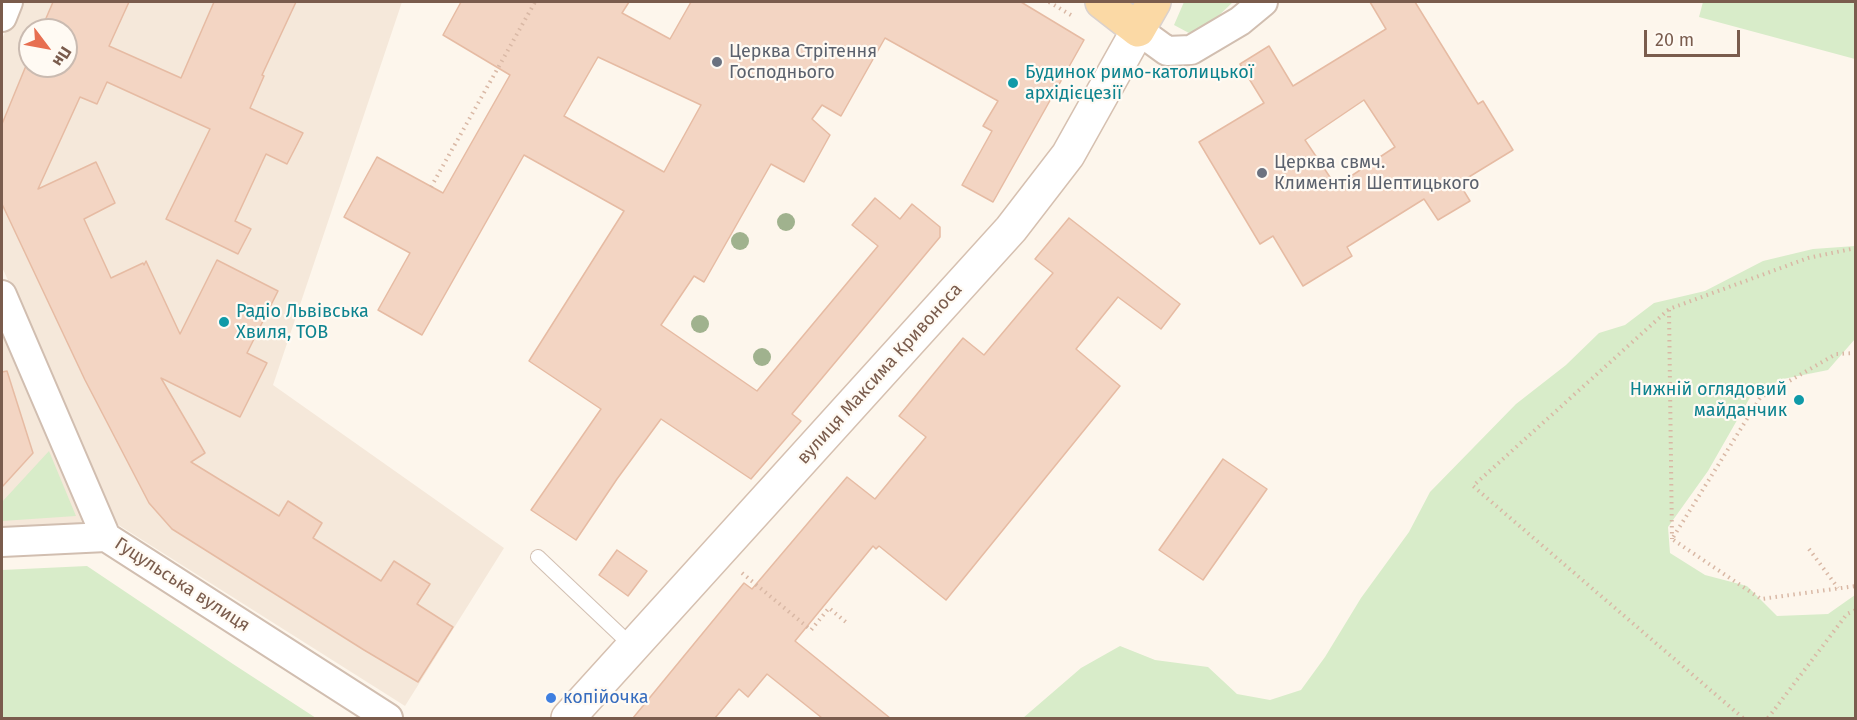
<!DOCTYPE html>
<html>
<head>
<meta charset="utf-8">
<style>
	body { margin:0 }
	#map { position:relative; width:1857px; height:720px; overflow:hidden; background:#fdf6ec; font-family:"Fira Sans",sans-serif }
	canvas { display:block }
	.frame { position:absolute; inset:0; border:3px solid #7a5c4d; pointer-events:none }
	.north { position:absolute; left:18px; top:18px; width:60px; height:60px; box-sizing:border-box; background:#fffaf3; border:2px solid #cabbb1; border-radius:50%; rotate:122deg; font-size:16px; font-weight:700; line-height:24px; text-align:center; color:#7a5c4d }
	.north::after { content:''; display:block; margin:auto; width:21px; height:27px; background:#e76f51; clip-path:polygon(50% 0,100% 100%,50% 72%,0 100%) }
	.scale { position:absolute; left:1644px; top:30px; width:96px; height:27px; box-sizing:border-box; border:3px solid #7a5c4d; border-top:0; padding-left:8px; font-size:18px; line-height:21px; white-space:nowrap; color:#7a5c4d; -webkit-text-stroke:4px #fffaf3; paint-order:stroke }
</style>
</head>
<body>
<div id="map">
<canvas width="1857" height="720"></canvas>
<div class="frame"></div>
<div class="north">Пн</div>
<div class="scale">20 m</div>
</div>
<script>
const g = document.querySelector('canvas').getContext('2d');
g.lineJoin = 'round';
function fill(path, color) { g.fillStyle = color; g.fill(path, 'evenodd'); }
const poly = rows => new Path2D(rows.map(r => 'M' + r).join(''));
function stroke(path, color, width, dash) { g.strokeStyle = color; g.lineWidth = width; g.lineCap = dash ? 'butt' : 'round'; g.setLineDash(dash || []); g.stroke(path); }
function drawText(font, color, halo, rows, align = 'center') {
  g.font = font + ' "Fira Sans",sans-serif'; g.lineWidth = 4.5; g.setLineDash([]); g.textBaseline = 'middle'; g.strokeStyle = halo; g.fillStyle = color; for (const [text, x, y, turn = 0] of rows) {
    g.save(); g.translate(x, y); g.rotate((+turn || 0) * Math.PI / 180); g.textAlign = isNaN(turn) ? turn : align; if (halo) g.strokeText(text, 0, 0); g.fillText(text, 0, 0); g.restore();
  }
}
fill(poly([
	[18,2,402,2,273,385,504,548,405,706,117,524,2,267,2,39],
	[30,30,66,30,66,66,30,66],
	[2,315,95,529,2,536]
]), '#f5e8da');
fill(poly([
	[1184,2,1233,2,1211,23,1189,33,1174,25],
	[1703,2,1855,2,1855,59,1699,17],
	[1855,246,1855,339,1828,370,1783,379,1752,394,1708,471,1668,527,1670,553,1705,575,1747,586,1777,616,1828,614,1855,595,1855,718,1023,718,1081,668,1120,646,1155,660,1208,667,1237,694,1270,700,1301,690,1325,657,1361,598,1409,532,1430,492,1516,404,1566,365,1599,333,1625,325,1654,303,1705,291,1763,261,1813,249],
	[49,451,76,516,2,521,2,502],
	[87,566,233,664,316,718,2,718,2,570]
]), '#d8ecc9');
const building = poly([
	[53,2,129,2,109,46,181,78,214,2,296,2,262,75,264,76,250,108,303,133,287,164,266,154,235,221,251,229,238,254,166,219,210,129,107,82,97,104,80,97,38,189,96,162,115,203,84,219,111,278,143,263,144,265,146,261,180,334,217,260,278,291,247,353,267,363,240,417,161,378,205,453,191,462,279,516,288,501,322,523,313,538,381,581,394,561,430,584,417,604,453,627,418,682,364,650,172,529,149,503,85,380,2,204,2,124,30,56,30,66,66,66,66,30,41,30,53,2],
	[461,2,629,2,622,13,670,39,691,2,1021,2,1084,40,993,202,962,185,992,131,983,126,998,101,885,38,841,116,822,105,812,119,830,135,804,182,771,164,704,282,694,276,661,325,757,391,878,246,852,225,875,198,900,219,912,204,940,227,940,237,792,414,801,421,751,479,661,419,617,479,576,540,531,510,601,409,529,361,624,211,524,155,422,335,378,310,410,253,344,217,377,157,443,193,510,75,443,35,461,2],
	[598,57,701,105,664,172,564,116,598,57],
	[1370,2,1415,2,1478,104,1483,101,1513,150,1459,183,1470,201,1438,220,1424,199,1347,247,1352,256,1303,286,1273,236,1260,244,1199,142,1264,103,1240,64,1269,46,1293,86,1386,29,1370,2],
	[1364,100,1395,147,1336,186,1305,140,1364,100],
	[1069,218,1180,304,1161,329,1118,297,1076,349,1120,386,946,600,879,546,876,549,873,546,795,641,890,718,822,718,767,674,748,697,739,689,715,718,633,718,744,583,752,589,847,477,875,499,926,437,899,416,963,338,984,355,1053,273,1035,259,1069,218],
	[7,371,33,453,2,487,2,372,7,371],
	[1223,459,1267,489,1203,580,1159,550,1223,459],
	[617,550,647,571,628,596,599,575,617,550]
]);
fill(building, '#f3d5c3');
stroke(building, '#e6bba3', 1.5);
const service = poly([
	[538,557,633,647]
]);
const minor = poly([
	[2,17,8,2],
	[1138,30,1167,51,1191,50,1240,21,1263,2],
	[2,295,106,537,388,718],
	[2,542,106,537]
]);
const secondary = poly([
	[568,718,1011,229,1068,155,1138,30]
]);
const primary = poly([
	[1102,2,1138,30,1154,2]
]);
stroke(service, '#d1beb0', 16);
stroke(minor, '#d1beb0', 32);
stroke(secondary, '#d6c0b0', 36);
stroke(primary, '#dad1cd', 36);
stroke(poly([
	[1049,2,1071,15],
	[431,187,535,2],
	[1669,310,1672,539],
	[1856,353,1836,354,1760,398,1672,539,1761,599,1856,586],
	[1809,549,1838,588],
	[742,573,811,630,829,608,847,623],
	[1743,718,1473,486,1669,309,1808,258,1856,248],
	[1768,718,1847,614,1856,610]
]), '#d9b8a5', 4, [1.5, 4.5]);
stroke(service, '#fff', 14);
stroke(minor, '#fff', 28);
stroke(secondary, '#fff', 33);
stroke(primary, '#fbd9a5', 33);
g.fillStyle = '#a0b28e';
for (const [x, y] of [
	[786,222],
	[740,241],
	[700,324],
	[762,357]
]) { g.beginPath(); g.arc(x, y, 9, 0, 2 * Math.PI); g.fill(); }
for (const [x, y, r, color] of [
	[717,62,6,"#6b7280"],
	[1013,83,6,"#0f9aa8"],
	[1262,173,6,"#6b7280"],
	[224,322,6,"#0f9aa8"],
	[1799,400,6,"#0f9aa8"],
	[551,698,6,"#3f7fe0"]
]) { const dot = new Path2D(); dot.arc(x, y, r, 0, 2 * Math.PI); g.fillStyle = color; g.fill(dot); stroke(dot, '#fffaf3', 2); }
drawText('18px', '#5b616d', '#fffaf3', [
	["Церква Стрітення",729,52],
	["Господнього",729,73],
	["Церква свмч.",1274,163],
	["Климентія Шептицького",1274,184]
], 'left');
drawText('18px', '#0d838f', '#fffaf3', [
	["Будинок римо-католицької",1025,73],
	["архідієцезії",1025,94],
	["Радіо Львівська",236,312],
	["Хвиля, ТОВ",236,333],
	["Нижній оглядовий",1787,390,"right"],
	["майданчик",1787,411,"right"]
], 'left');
drawText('18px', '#7a5c4d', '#fffaf3', [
	["вулиця Максима Кривоноса",880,374,-48],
	["Гуцульська вулиця",182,585,33]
]);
drawText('18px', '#366cbe', '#fffaf3', [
	["копійочка",563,698]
], 'left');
</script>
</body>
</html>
